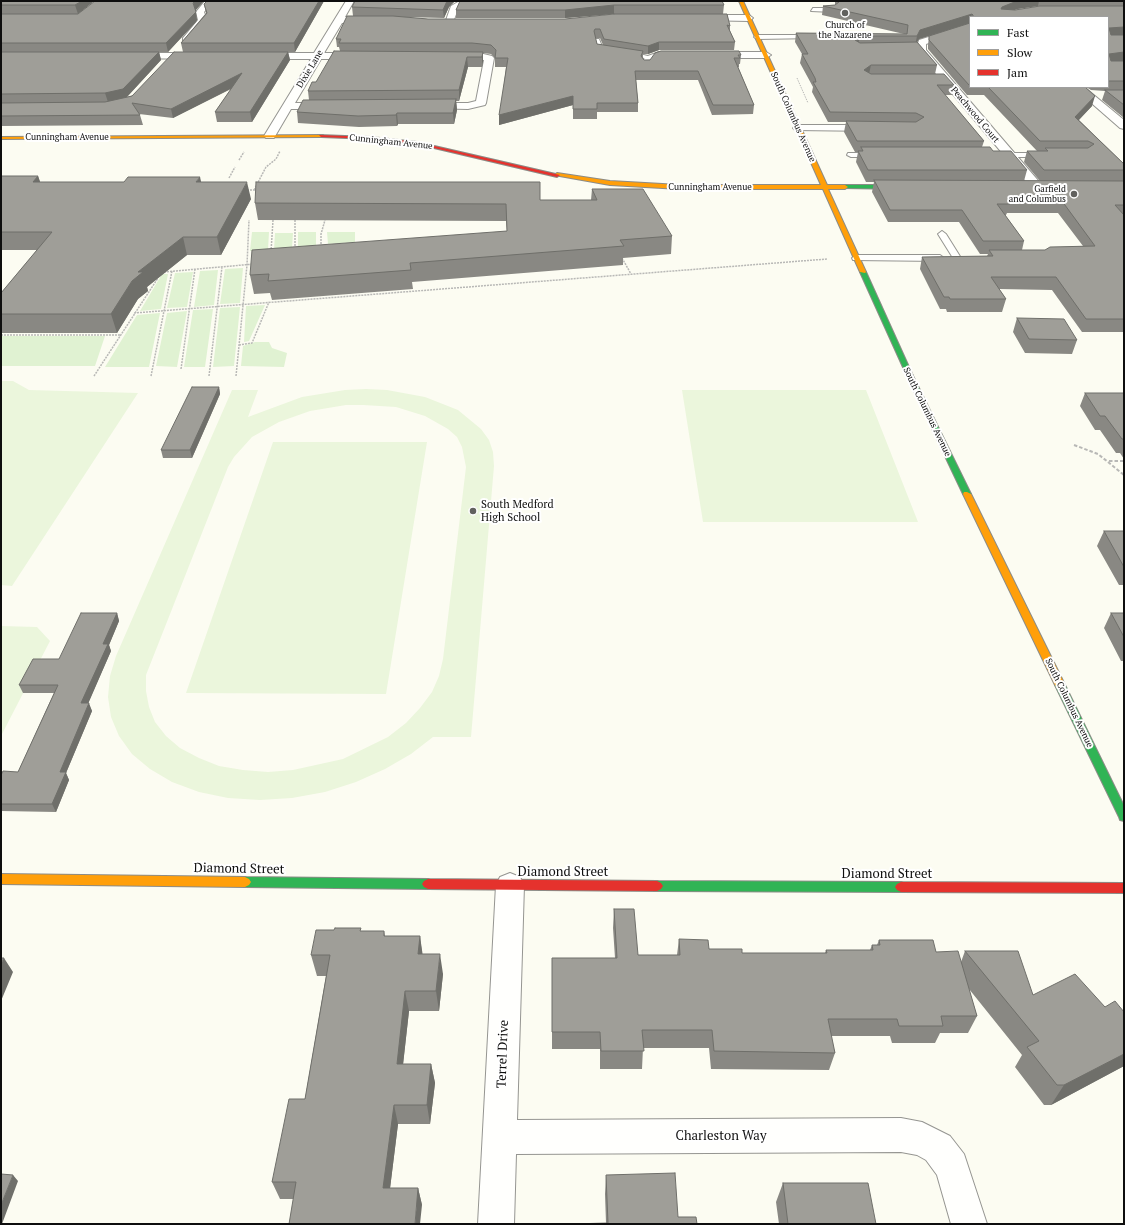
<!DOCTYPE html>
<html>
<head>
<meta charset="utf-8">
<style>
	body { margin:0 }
	#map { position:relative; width:1125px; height:1225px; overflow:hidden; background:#fcfcf2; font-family:"PT Serif",serif }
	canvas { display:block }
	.frame { position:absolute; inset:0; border:2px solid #0e0e0e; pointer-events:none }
	.legend { position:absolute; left:969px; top:16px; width:140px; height:72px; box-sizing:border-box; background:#fff; border:1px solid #9f9f9f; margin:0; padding:5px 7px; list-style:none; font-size:12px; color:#0e0e0e }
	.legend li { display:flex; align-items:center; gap:8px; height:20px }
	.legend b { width:20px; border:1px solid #9f9f9f }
</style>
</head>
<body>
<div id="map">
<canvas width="1125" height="1225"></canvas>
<div class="frame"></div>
<ul class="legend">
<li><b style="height:5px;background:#30b455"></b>Fast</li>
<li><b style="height:5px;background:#ff9f0a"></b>Slow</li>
<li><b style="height:5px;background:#e5322d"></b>Jam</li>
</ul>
</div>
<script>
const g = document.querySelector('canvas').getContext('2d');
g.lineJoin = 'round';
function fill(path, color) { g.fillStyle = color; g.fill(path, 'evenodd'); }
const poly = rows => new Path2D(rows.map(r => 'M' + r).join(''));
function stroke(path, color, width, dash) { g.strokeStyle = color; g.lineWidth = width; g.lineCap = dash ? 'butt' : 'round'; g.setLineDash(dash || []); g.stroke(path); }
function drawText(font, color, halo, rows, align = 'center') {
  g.font = font + ' "PT Serif",serif'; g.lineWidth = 4; g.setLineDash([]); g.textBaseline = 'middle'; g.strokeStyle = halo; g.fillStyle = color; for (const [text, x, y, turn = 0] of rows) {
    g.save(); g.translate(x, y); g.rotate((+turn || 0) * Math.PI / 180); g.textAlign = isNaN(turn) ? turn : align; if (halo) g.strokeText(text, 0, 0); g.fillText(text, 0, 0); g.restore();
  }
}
fill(poly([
	[252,232,269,232,268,250,250,251],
	[298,232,316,232,316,246,298,248],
	[327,232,355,232,355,242,328,244],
	[275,233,293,233,292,248,274,250],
	[243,268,240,303,220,304,225,269],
	[218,270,214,305,194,307,200,271],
	[193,272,187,307,167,308,175,273],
	[162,274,168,274,161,309,140,311],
	[265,305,249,341,244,342,246,306],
	[240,307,234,366,213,367,220,308],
	[213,309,205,367,184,367,193,310],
	[187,311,177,367,156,366,167,313],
	[160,313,149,367,105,367,137,315],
	[1,336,105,336,95,366,1,366],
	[255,342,269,342,272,348,287,353,284,367,241,366,243,346]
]), '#e0f2d2');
fill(poly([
	[1,381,13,381,29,390,138,393,12,586,1,585],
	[366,389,387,390,425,397,458,410,481,429,489,440,493,452,494,466,471,737,433,737,411,754,385,769,356,782,325,792,292,798,260,800,228,798,199,792,172,782,150,769,132,754,119,736,111,717,108,697,110,676,116,656,232,390,258,390,248,417,302,397,345,390],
	[346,405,363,405,396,407,425,416,448,429,457,437,462,447,466,467,443,659,439,676,432,692,420,708,406,723,388,737,343,759,293,770,268,772,243,770,219,766,199,758,180,748,166,736,155,722,149,707,146,691,146,675,228,467,234,457,252,437,279,422,310,411],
	[682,390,866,390,918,522,703,522],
	[273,442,427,442,386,694,186,693],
	[1,626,37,627,50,641,1,736]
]), '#ebf6dc');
const lane = poly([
	[813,8,833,8,836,10,833,12,811,11,813,8],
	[815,35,817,36,817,38,757,39,754,37,757,35,815,35],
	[595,39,599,39,603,49,631,52,652,57,649,59,598,52,595,39],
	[848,153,876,153,880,155,876,157,851,157,847,155,848,153],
	[994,153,1044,153,1048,155,1044,157,997,157,993,155,994,153],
	[942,231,946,234,961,258,960,260,954,260,953,258,938,234,942,231],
	[856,255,940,255,944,258,940,261,853,260,852,258,856,255]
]);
const street = poly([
	[205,1,213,1,204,12,207,20,189,42,183,42,183,38,198,20,196,12,205,1],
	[346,1,354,1,345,17,375,17,379,20,375,23,342,23,324,53,360,53,365,56,360,59,321,59,295,103,331,103,336,106,331,109,291,109,274,138,266,138,264,136,311,59,258,59,253,56,258,53,314,53,346,1],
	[473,1,480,1,482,3,478,6,460,7,458,9,452,25,446,25,445,23,451,6,458,2,473,1],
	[699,15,749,15,753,18,749,21,696,20,696,16,699,15],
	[970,24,970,30,926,44,926,50,1041,184,1043,187,1041,190,1033,190,916,50,919,40,970,24],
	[659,52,766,52,771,55,766,58,660,58,653,61,650,67,644,67,642,65,645,57,659,52],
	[130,53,200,53,205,56,200,59,127,58,125,56,127,54,130,53],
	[452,53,479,53,492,56,494,58,486,103,485,105,468,109,423,108,422,106,427,103,468,103,476,101,484,60,449,58,447,56,452,53],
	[1073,87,1084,87,1124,120,1124,129,1120,128,1073,87],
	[799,125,875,125,881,128,875,131,795,130,793,128,795,126,799,125],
	[510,873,520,877,524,885,517,1120,901,1118,922,1122,950,1136,964,1154,987,1224,951,1224,937,1175,926,1160,917,1155,901,1152,516,1154,514,1224,478,1224,496,885,500,877,510,873]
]);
const fast = poly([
	[845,185,903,185,906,187,903,189,843,188,843,186,845,185],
	[861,271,866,272,913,376,971,494,970,496,967,496,963,494,907,376,860,272,861,271],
	[1060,682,1063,683,1065,685,1124,806,1124,821,1120,820,1119,817,1055,685,1057,683,1060,682],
	[245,877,428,879,432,881,434,884,432,887,428,889,245,887,241,885,239,882,241,879,245,877],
	[657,881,901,882,905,884,907,887,905,890,901,892,657,891,653,889,651,886,653,883,657,881]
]);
const slow = poly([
	[739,1,743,1,827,185,845,185,848,187,845,189,828,189,866,272,865,273,860,272,823,189,680,189,610,185,554,175,557,173,610,181,680,185,821,185,739,1],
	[323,135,321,137,1,139,1,137,323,135],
	[964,492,967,492,971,494,1065,685,1063,687,1057,687,1055,685,963,494,964,492],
	[1,874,245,877,249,879,251,882,249,885,245,887,1,884,1,874]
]);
const jam = poly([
	[319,135,371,137,417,142,560,175,557,177,417,144,371,139,321,137,319,135],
	[428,879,657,881,661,883,663,886,661,889,657,891,428,889,424,887,422,884,424,881,428,879],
	[901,882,1124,883,1124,893,901,892,897,890,895,887,897,884,901,882]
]);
stroke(lane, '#959591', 2);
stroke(street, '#959591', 2);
stroke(fast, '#8c8c87', 2);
stroke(slow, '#8c8c87', 2);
stroke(jam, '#8c8c87', 2);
stroke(poly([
	[843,23,858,23],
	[797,78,808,103]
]), '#b8b8b6', 1, [1.5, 1]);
stroke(poly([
	[239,160,244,152],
	[229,178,235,167],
	[247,190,258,190],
	[254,190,266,167,276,159,280,151],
	[295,220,295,250],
	[321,247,321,234,325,220],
	[271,252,273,220],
	[622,258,631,274],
	[164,272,254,264],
	[134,313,827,259],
	[1,335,120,335],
	[239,345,252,343,269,302],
	[181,369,195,269],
	[94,376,158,278],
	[151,376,172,271],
	[209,376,222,267],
	[236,376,247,265,249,220]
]), '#b8b8b6', 1.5, [2, 1]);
stroke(poly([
	[1074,445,1098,454,1124,475],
	[1109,461,1124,461]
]), '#b8b8b6', 2, [3.5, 2]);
fill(lane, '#fffffd');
fill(street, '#fffffd');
fill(fast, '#30b455');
fill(slow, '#ff9f0a');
fill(jam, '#e5322d');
fill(poly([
	[1,1,94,1,78,14,1,14],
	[207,1,324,1,295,52,183,52,181,43,206,13,204,4],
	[355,1,722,1,724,5,723,14,614,14,565,18,456,18,456,10,460,1,454,2,449,7,444,18,403,17,428,19,565,19,727,14,730,26,730,31,735,42,734,50,659,50,648,54,643,54,643,57,644,60,741,55,740,64,739,64,739,67,738,67,754,105,753,114,712,115,698,80,636,80,638,103,638,112,597,112,597,119,573,119,573,105,499,125,506,67,495,67,495,58,491,54,483,53,483,61,482,67,468,67,459,101,456,101,457,110,454,124,398,124,397,126,359,127,298,123,297,112,309,100,308,91,316,82,340,51,339,47,337,47,336,39,377,16,353,16,352,7],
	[595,38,600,38,603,45,597,44],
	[835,1,1124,1,1124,6,1038,6,1017,9,1014,10,1124,6,1124,118,1102,100,1105,91,1091,90,1086,87,1108,87,1108,17,970,17,970,23,919,39,917,42,937,65,935,74,954,85,952,95,945,95,984,141,982,147,993,151,1027,170,1024,181,1040,181,1024,162,1027,151,1037,151,984,95,967,95,928,49,928,45,929,36,970,23,970,87,1085,87,1092,106,1079,120,1124,164,1124,332,1082,332,1052,290,999,289,1006,299,1002,312,947,312,946,309,940,309,920,269,922,257,987,256,988,254,980,254,959,222,888,222,872,192,874,182,866,182,856,162,858,152,855,152,844,132,846,122,828,122,812,92,813,87,800,63,802,54,795,42,796,33,904,34,822,15,823,6,835,5],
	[1007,213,1058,213,1083,246,1045,250,1022,250,1024,241,1005,215,1006,215],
	[195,10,197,20,168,52,1,52,1,14,78,14],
	[1,52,159,52,161,60,127,97,288,52,290,60,252,122,217,122,215,112,231,89,173,118,139,114,140,115,143,125,1,126],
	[1,176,38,176,40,182,201,182,251,199,221,255,187,255,147,287,148,291,138,299,117,333,1,333,1,293,37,250,1,250],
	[592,189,672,236,671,254,623,258,623,265,412,282,413,289,272,300,270,293,254,294,250,275,507,231,506,221,258,220,255,203,591,200],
	[1017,318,1077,340,1072,354,1025,353,1013,332],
	[219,387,220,394,192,458,163,458,161,450],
	[1085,393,1124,393,1124,459,1120,453,1116,453,1100,430,1095,430,1080,406],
	[1104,531,1124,531,1124,585,1119,585,1097,546],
	[117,613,119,621,109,645,111,651,88,703,92,711,66,773,69,780,56,812,1,811,1,775,18,772,54,693,23,693,19,685,59,659],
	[1111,613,1124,613,1124,661,1121,661,1104,628],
	[614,909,638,955,677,955,679,939,709,949,742,953,825,953,826,950,870,950,872,945,877,945,879,940,936,952,961,962,965,951,1033,995,1105,1007,1124,1012,1124,1066,1051,1105,1044,1105,1015,1067,1022,1055,969,989,977,1016,968,1033,940,1033,935,1043,892,1043,890,1036,831,1036,835,1053,829,1070,711,1069,709,1048,643,1048,642,1069,600,1069,600,1049,552,1049,552,1032,615,958,613,928],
	[361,931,384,931,385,936,420,936,422,954,443,974,439,1011,409,1011,403,1064,431,1064,435,1083,430,1124,398,1124,390,1188,418,1188,422,1205,293,1199,280,1199,272,1182,305,1099,326,976,317,976,311,955],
	[606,1175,678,1217,606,1223,605,1194],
	[783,1183,876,1224,779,1224,776,1202]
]), '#898883');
fill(poly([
	[82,1,94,1,78,14,75,5],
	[195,1,204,1,195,11,193,3],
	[319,1,324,1,295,52,294,43],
	[447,1,464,1,454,2,449,7,444,18,443,10],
	[1017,1,1039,1,1038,6,1017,9,999,16,1002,7],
	[614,5,614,14,565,18,565,10],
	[196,12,197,20,196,22,168,52,166,43],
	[972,14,971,17,970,17,970,23,919,39,915,46,917,36,920,30],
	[1124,27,1124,36,1108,37,1109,28],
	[860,36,858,46,855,40],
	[659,42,659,50,648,54,648,46],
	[159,52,161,60,125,99,108,102,105,93],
	[288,52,290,60,252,122,250,112],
	[483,52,483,61,482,67,482,57],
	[1124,52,1124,62,1108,63,1109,54],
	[467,57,468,67,459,101,459,90],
	[871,65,869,74,864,70],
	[242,73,244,82,173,118,171,109],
	[573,96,573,105,499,125,499,115],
	[1095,96,1092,106,1072,127,1075,117],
	[456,99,457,110,454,124,453,113],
	[397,113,398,124,397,126,396,115],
	[38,176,44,193,33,182],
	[200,177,204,194,196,182],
	[247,182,251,199,221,255,217,237],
	[183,237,187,255,147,287,148,291,138,299,117,333,111,314,138,272],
	[219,387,220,394,192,458,190,450],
	[117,613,119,621,109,645,111,651,85,711,81,703,103,644],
	[89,703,92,711,66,773,69,780,56,812,52,804,60,772],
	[420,936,423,957,418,954],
	[440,954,443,974,439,1011,436,991],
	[4,958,13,972,1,1001,1,964],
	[405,991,409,1011,401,1083,397,1064],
	[1124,1054,1124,1066,1051,1105,1064,1085],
	[431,1064,435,1083,430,1124,427,1105],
	[394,1105,398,1124,388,1205,383,1188],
	[13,1175,18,1181,2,1224,1,1224,1,1205],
	[418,1188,422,1205,420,1224,415,1224]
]), '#6f6f6a');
const building = poly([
	[1,1,82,1,75,5,1,5,1,1],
	[95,1,195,1,193,3,196,12,166,43,1,43,1,14,78,14,95,1],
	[207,1,319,1,294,43,181,43,207,13,204,4,207,1],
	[355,1,447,1,443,10,352,7,355,1],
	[460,1,722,1,724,5,614,5,565,10,456,10,460,1],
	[838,1,1017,1,1002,7,1001,9,1015,10,1040,6,1124,6,1124,27,1109,28,1111,35,1124,35,1124,52,1109,54,1111,61,1124,61,1124,81,1108,81,1108,17,973,17,973,15,972,14,920,30,917,36,860,36,855,40,860,43,917,42,937,65,871,65,864,70,871,74,944,74,954,85,937,85,984,141,857,141,846,121,916,122,924,117,916,113,830,112,813,82,816,82,815,78,802,54,808,54,796,33,907,34,908,25,823,6,835,5,839,2,838,1],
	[614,14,727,14,730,26,727,25,735,42,659,42,648,46,604,39,600,29,595,29,594,31,597,44,643,51,641,56,644,60,650,60,655,53,661,51,739,51,741,55,738,55,740,58,734,58,754,105,713,105,698,71,635,71,638,103,597,103,597,109,573,109,573,96,499,115,508,58,495,58,496,50,491,45,472,43,339,43,341,39,336,39,347,16,393,16,428,19,565,19,614,14],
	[970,23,970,85,969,85,929,40,929,36,970,23],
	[334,51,483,52,482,57,467,57,459,90,308,91,312,82,316,82,334,51],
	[1,52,159,52,123,89,105,93,1,94,1,52],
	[174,52,288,52,250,112,215,112,242,73,171,109,132,103,140,115,1,116,1,103,105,102,132,96,174,52],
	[988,87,1085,87,1095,96,1075,117,1124,164,1124,170,1044,170,1027,151,1048,151,1045,148,1088,148,1094,144,1088,141,1040,141,988,87],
	[1105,90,1124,90,1124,105,1105,90],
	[456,99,453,113,397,113,396,115,358,116,297,112,303,100,456,99],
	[861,147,990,147,993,151,1011,151,1027,170,868,170,858,151,863,151,861,147],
	[1,176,38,176,33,182,124,182,128,177,200,177,196,182,247,182,217,237,183,237,138,272,143,272,132,281,111,314,1,314,1,293,52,232,1,232,1,176],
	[874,180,1124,181,1124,205,1115,205,1124,215,1124,319,1086,319,1056,277,991,277,1006,299,950,299,949,297,944,297,922,257,993,256,989,250,1045,250,1050,247,1095,246,1062,201,1010,201,1008,202,1010,204,997,204,1024,241,983,241,962,210,890,210,874,180],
	[256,182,540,182,540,200,597,200,592,189,643,189,672,236,620,240,624,246,410,263,411,270,268,281,269,274,250,275,252,250,507,231,506,204,255,203,256,182],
	[1017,318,1064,319,1077,340,1029,339,1017,318],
	[192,387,219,387,190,450,161,450,192,387],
	[1085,393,1124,393,1124,439,1122,439,1105,416,1100,416,1085,393],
	[1104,531,1124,531,1124,567,1104,531],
	[81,613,117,613,103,644,108,644,81,703,89,703,60,772,66,772,52,804,1,804,1,775,3,771,18,772,58,685,19,685,33,659,59,659,81,613],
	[1111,613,1124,613,1124,637,1111,613],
	[614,909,634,909,638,955,680,955,679,939,708,940,709,949,742,949,742,953,827,953,826,950,873,950,872,945,880,945,879,940,933,940,936,952,958,951,977,1016,941,1016,943,1026,899,1026,897,1019,828,1019,835,1053,714,1051,712,1030,642,1030,644,1051,601,1051,600,1032,552,1032,552,958,617,958,614,909],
	[335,928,361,928,360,931,384,931,384,936,420,936,418,954,440,954,436,991,405,991,397,1064,431,1064,427,1105,394,1105,383,1188,418,1188,415,1224,289,1224,296,1182,272,1182,289,1099,305,1099,330,955,311,955,316,930,334,930,335,928],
	[965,951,1018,951,1033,995,1075,974,1105,1007,1115,1001,1124,1012,1124,1054,1064,1085,1057,1085,1027,1047,1039,1041,965,951],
	[1,958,4,958,1,964,1,958],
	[675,1173,678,1217,696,1217,697,1224,570,1224,608,1223,606,1175,675,1173],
	[1,1174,13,1175,1,1205,1,1174],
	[783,1183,868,1183,876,1224,788,1224,783,1183]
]);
fill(building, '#9f9e98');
stroke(building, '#6f6f6a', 1);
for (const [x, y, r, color] of [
	[845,13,4,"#61615e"],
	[1074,194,4,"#61615e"],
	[473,511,4,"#61615e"]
]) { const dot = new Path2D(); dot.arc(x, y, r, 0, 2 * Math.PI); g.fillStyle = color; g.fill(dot); stroke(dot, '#fff', 1.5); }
drawText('9px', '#0e0e0e', '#fff', [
	["Church of",845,25],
	["the Nazarene",845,35],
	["Garfield",1066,189,"right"],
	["and Columbus",1066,199,"right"]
]);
drawText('9px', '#0e0e0e', '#fff', [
	["Dixie Lane",310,69,-59],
	["Peachwood Court",975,115,50],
	["South Columbus Avenue",793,117,66],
	["Cunningham Avenue",67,137],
	["Cunningham Avenue",391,142,6],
	["Cunningham Avenue",710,187],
	["South Columbus Avenue",927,412,64],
	["South Columbus Avenue",1069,703,64]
]);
drawText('11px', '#0e0e0e', '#fff', [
	["South Medford",481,505],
	["High School",481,518]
], 'left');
drawText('13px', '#0e0e0e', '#fff', [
	["Diamond Street",239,869,1],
	["Diamond Street",563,872],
	["Diamond Street",887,874],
	["Terrel Drive",503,1054,-88],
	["Charleston Way",721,1136]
]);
</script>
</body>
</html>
